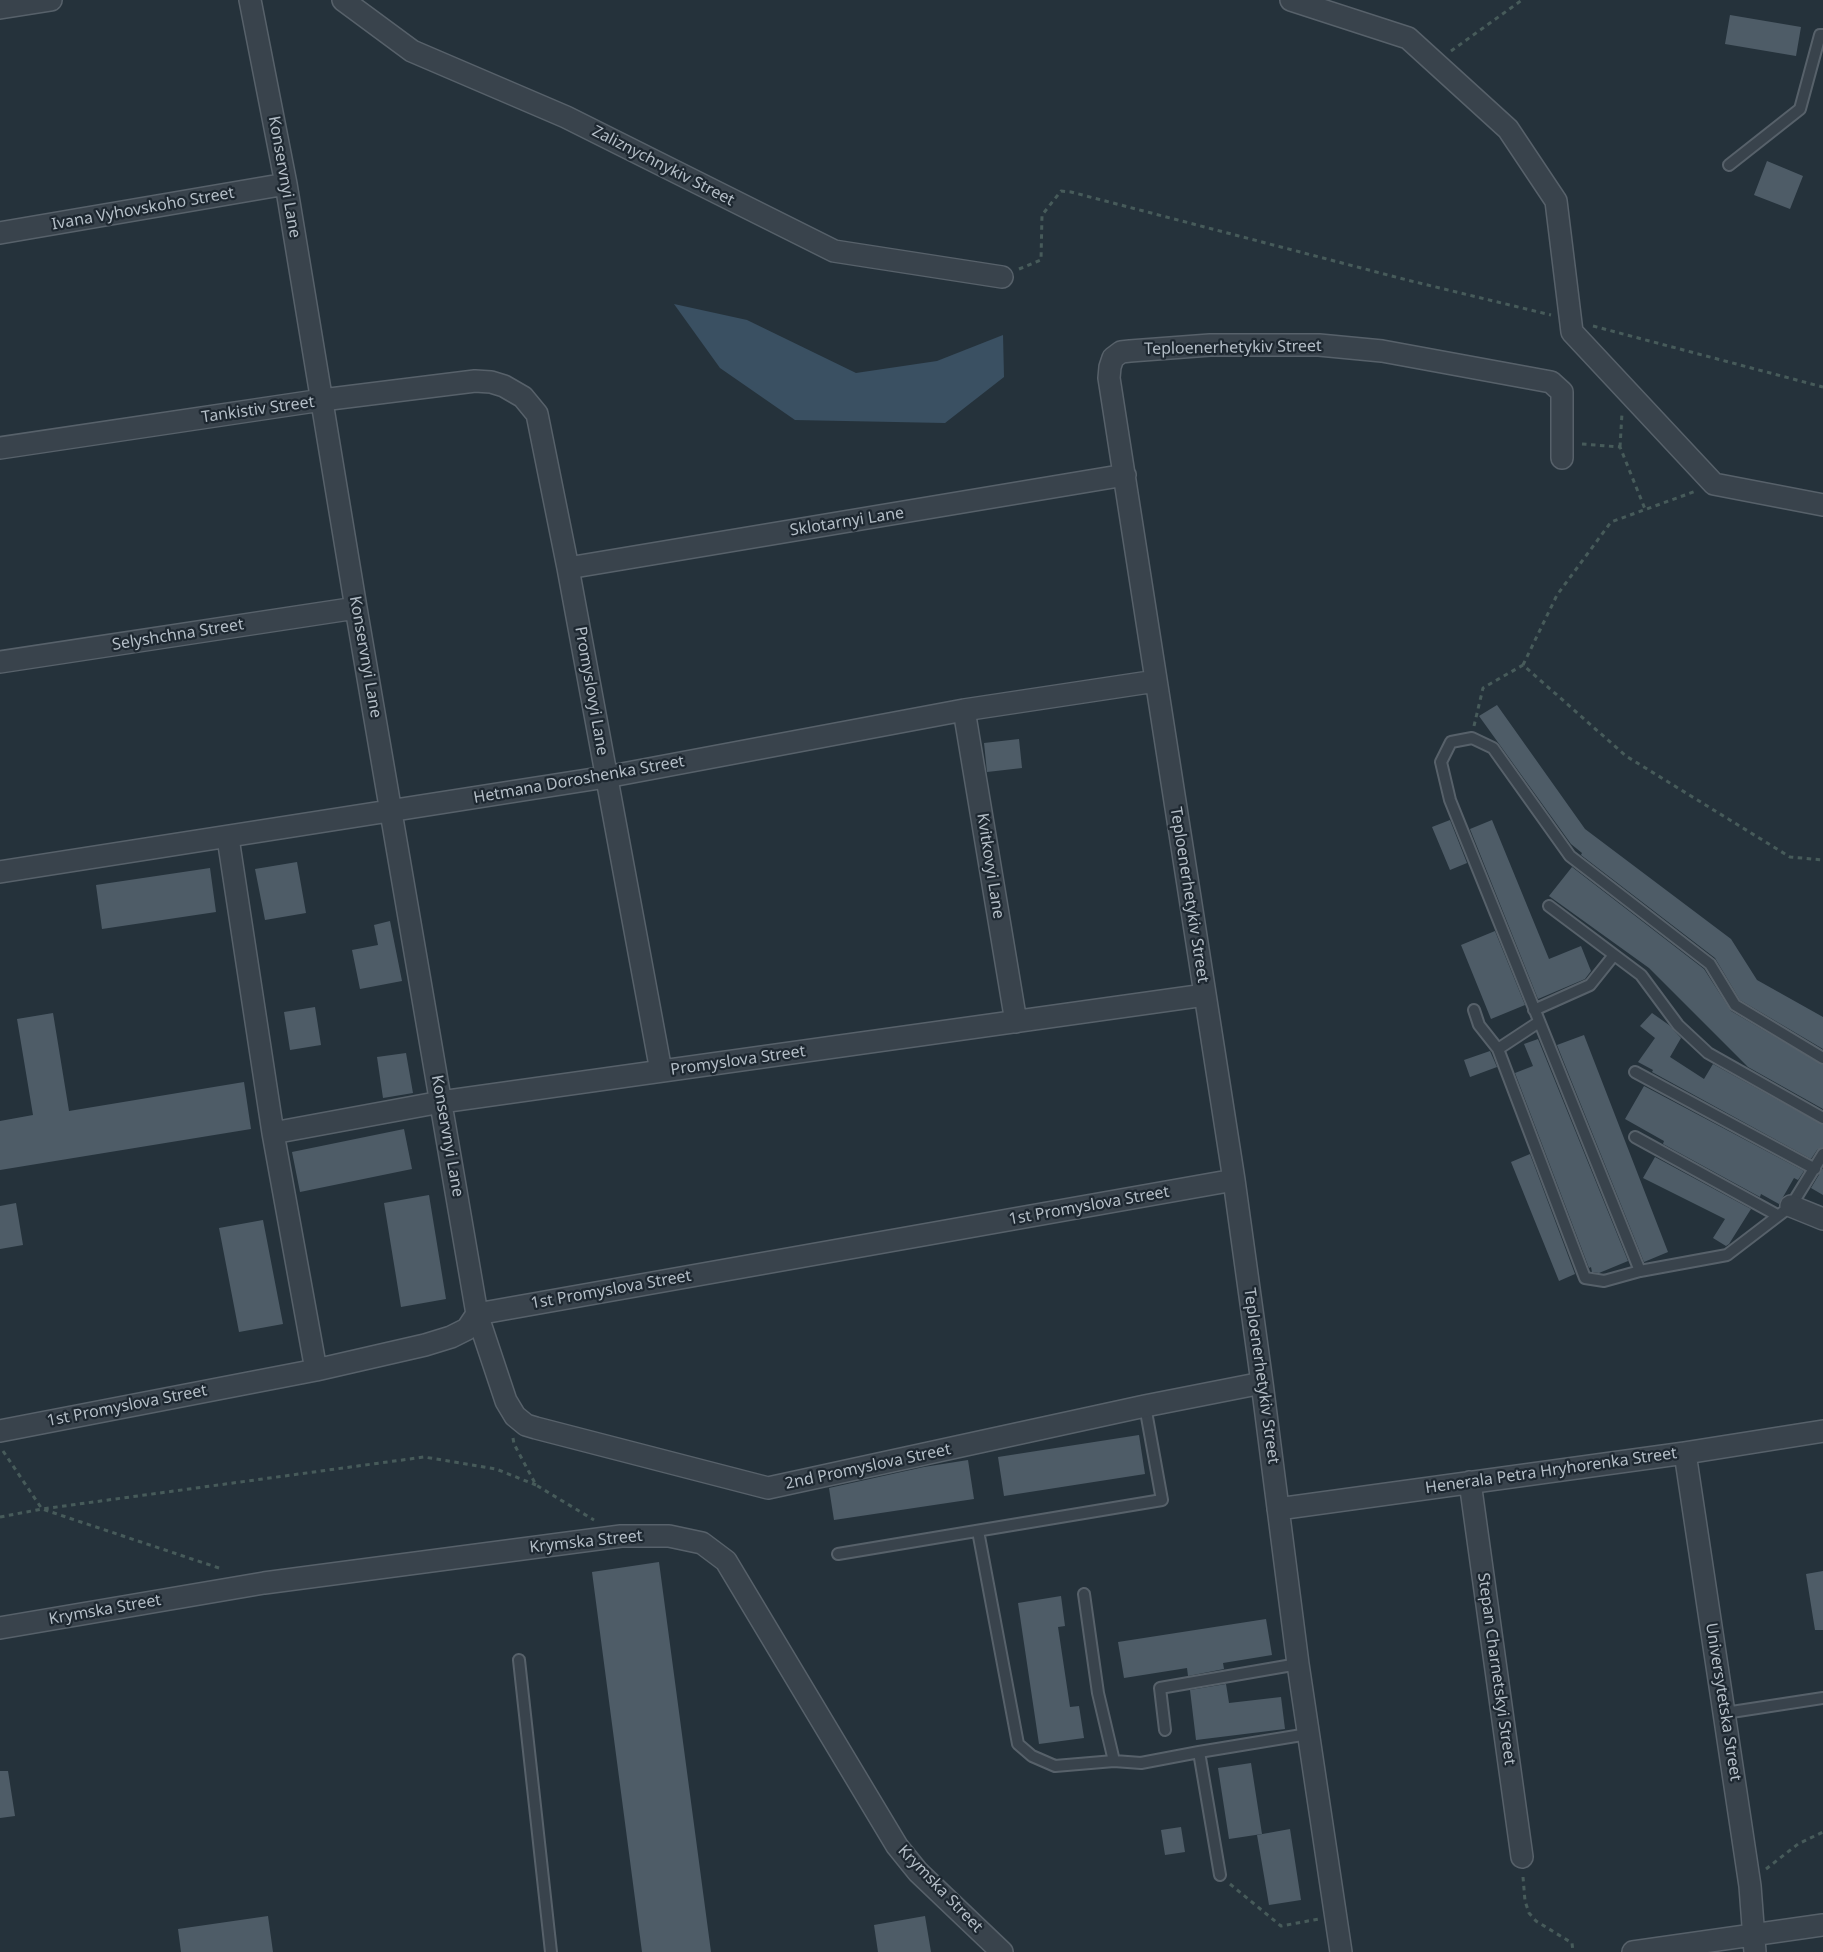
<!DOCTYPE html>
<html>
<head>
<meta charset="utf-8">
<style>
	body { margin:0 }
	canvas { display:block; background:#25323b }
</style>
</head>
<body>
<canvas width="1823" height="1952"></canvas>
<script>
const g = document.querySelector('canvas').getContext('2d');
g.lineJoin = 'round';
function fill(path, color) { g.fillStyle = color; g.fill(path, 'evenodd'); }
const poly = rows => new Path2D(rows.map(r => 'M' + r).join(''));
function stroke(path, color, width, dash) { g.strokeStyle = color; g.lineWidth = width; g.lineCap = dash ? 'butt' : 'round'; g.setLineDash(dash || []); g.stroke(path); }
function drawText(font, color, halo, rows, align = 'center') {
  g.font = font + ' "Noto Sans",sans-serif'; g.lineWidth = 4.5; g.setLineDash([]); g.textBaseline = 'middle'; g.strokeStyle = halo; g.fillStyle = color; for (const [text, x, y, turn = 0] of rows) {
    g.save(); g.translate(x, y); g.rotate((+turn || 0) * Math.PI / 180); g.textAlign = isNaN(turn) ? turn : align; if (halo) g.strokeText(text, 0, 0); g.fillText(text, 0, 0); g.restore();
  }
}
fill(poly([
	[674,304,747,320,856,373,937,361,1003,335,1004,377,945,423,795,420,720,368]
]), '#3a5062');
fill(poly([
	[1730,15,1801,27,1796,56,1725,44],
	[1767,161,1803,176,1790,209,1754,195],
	[1497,705,1585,829,1731,939,1757,980,1823,1017,1823,1049,1740,1000,1715,958,1581,855,1582,853,1571,844,1479,716],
	[1019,739,1022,768,987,772,984,743],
	[1450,820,1467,863,1450,870,1432,827],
	[1492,820,1549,959,1581,946,1591,971,1585,979,1538,999,1470,829],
	[297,862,306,913,265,920,255,869],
	[1572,867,1704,969,1731,1011,1823,1065,1823,1109,1748,1067,1649,968,1549,896],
	[210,868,216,912,102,929,96,885],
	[390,921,402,981,360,989,352,950,378,945,374,925],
	[1495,931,1525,1005,1491,1019,1461,945],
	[315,1007,321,1045,290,1050,284,1012],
	[53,1013,69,1111,244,1082,251,1129,0,1170,0,1121,33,1115,17,1019],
	[1652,1013,1669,1025,1681,1038,1670,1057,1704,1079,1713,1064,1823,1125,1823,1147,1817,1150,1811,1159,1652,1072,1653,1070,1638,1062,1655,1038,1640,1026],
	[1584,1035,1668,1252,1644,1262,1557,1045],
	[1538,1039,1628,1261,1599,1273,1592,1272,1591,1267,1589,1268,1515,1073,1533,1066,1524,1044],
	[1490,1051,1497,1067,1470,1077,1464,1060],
	[406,1053,413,1093,383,1098,377,1057],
	[1644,1086,1804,1171,1798,1180,1794,1178,1779,1204,1761,1194,1760,1197,1663,1144,1664,1141,1625,1119],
	[404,1129,412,1169,300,1192,292,1152],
	[1530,1154,1575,1274,1559,1281,1511,1162],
	[1655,1157,1751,1209,1729,1244,1726,1246,1713,1238,1725,1219,1643,1178],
	[1823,1168,1823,1195,1811,1188],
	[429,1195,446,1299,401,1307,384,1203],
	[16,1203,23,1245,0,1249,0,1206],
	[263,1220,283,1324,239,1332,219,1228],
	[1139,1435,1145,1474,1004,1496,998,1457],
	[968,1460,974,1499,834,1520,829,1488,924,1467],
	[659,1562,711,1952,642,1952,592,1572],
	[1823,1571,1823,1630,1815,1630,1806,1574],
	[1061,1596,1065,1626,1058,1627,1070,1707,1079,1706,1084,1738,1039,1744,1018,1603],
	[1266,1619,1272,1655,1223,1663,1224,1669,1188,1676,1187,1668,1124,1678,1118,1642],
	[1226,1684,1229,1703,1281,1697,1285,1729,1196,1740,1190,1690],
	[1251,1763,1262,1834,1229,1839,1218,1768],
	[0,1771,8,1771,15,1816,0,1818],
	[1181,1827,1185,1852,1165,1855,1161,1830],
	[1290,1829,1301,1900,1269,1905,1257,1835],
	[268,1916,273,1952,181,1952,178,1929],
	[925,1916,931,1952,878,1952,874,1925]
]), '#4e5c67');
const service = poly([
	[1729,165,1800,109,1820,35,1823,35],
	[1549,906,1641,975,1678,1025,1708,1053,1823,1118],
	[1474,1010,1479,1025,1498,1049],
	[1534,1010,1590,985,1614,955],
	[1539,1022,1498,1049,1585,1278,1604,1281,1640,1271],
	[1823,1058,1735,1005,1710,964,1570,856,1493,748,1472,738,1451,742,1441,762,1450,800,1640,1271,1727,1255,1791,1206,1823,1154],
	[1635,1072,1815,1169],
	[1635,1137,1777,1215],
	[978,1531,1018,1744,1032,1756,1055,1766,1114,1761],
	[838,1554,1162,1500,1145,1406],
	[1084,1594,1098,1693,1114,1761,1141,1763,1199,1752],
	[519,1660,551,1952],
	[1725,1713,1823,1698],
	[1165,1730,1160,1688,1298,1664],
	[1220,1875,1199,1752,1308,1734]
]);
const minor = poly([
	[250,0,286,184,356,608,477,1314,506,1401,515,1416,526,1425,536,1428,768,1488,1145,1406,1262,1383],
	[343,0,412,51,566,117,834,251,1002,277],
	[1291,0,1408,38,1508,129,1556,201,1572,332,1714,484,1823,505],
	[0,8,51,0],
	[0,233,286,184],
	[0,448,322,400,475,381,491,382,504,386,523,397,537,414,568,568,661,1071],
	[568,568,1125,475],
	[0,662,356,608],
	[964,710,1016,1022],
	[228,838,273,1133,316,1370],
	[0,872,606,777,964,710,1156,681],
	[273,1133,441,1102,1205,995],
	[1791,1206,1823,1219],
	[0,1431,316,1370,425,1345,451,1337,467,1329,477,1314,1234,1180],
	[1685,1453,1750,1886,1755,1952],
	[1470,1482,1522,1857],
	[1278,1509,1685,1453,1823,1431],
	[0,1628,264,1583,621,1536,669,1536,702,1543,726,1561,897,1846,918,1872,1002,1952],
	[1341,1952,1298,1664,1262,1383,1234,1180,1109,378,1110,367,1113,358,1121,352,1130,351,1210,345,1319,345,1382,351,1551,382,1562,392,1562,458],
	[1633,1952,1823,1925]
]);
stroke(service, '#57616a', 14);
stroke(minor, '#57616a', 24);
stroke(poly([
	[1451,51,1522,0],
	[1019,269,1041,260,1042,215,1061,191,1071,192,1407,280,1551,315],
	[1593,326,1823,387],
	[1582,444,1620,447,1645,509],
	[1620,447,1622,413],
	[1523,665,1557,595,1611,522,1696,491],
	[1474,726,1483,688,1523,665,1626,756,1790,857,1823,860],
	[513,1438,514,1444,536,1485,594,1520],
	[3,1451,42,1509,222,1569],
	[0,1517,42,1509,424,1457,496,1469,536,1485],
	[1766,1869,1798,1844,1823,1832],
	[1523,1877,1525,1901,1529,1913,1536,1921,1572,1943,1573,1952],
	[1230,1884,1281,1926,1319,1919]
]), '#475b5a', 3, [4.5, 4.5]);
stroke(service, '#39434c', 10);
stroke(minor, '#39434c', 21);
drawText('16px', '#b4bec7', '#1e2831', [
	["Zaliznychnykiv Street",663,166,27],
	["Konservnyi Lane",284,177,80],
	["Ivana Vyhovskoho Street",143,209,-10],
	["Teploenerhetykiv Street",1233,348,-1],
	["Tankistiv Street",258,410,-8],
	["Sklotarnyi Lane",847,522,-9],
	["Selyshchna Street",178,635,-9],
	["Konservnyi Lane",365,657,80],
	["Promyslovyi Lane",591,691,80],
	["Hetmana Doroshenka Street",579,780,-10],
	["Kvitkovyi Lane",990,866,81],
	["Teploenerhetykiv Street",1189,895,81],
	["Promyslova Street",738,1061,-8],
	["Konservnyi Lane",447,1136,80],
	["1st Promyslova Street",1089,1206,-10],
	["1st Promyslova Street",611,1290,-10],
	["Teploenerhetykiv Street",1261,1376,82],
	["1st Promyslova Street",127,1406,-11],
	["2nd Promyslova Street",868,1467,-12],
	["Henerala Petra Hryhorenka Street",1551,1471,-8],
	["Krymska Street",586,1542,-6],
	["Krymska Street",105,1610,-10],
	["Stepan Charnetskyi Street",1496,1669,82],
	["Universytetska Street",1723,1702,81],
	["Krymska Street",940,1889,46]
]);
</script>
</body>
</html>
